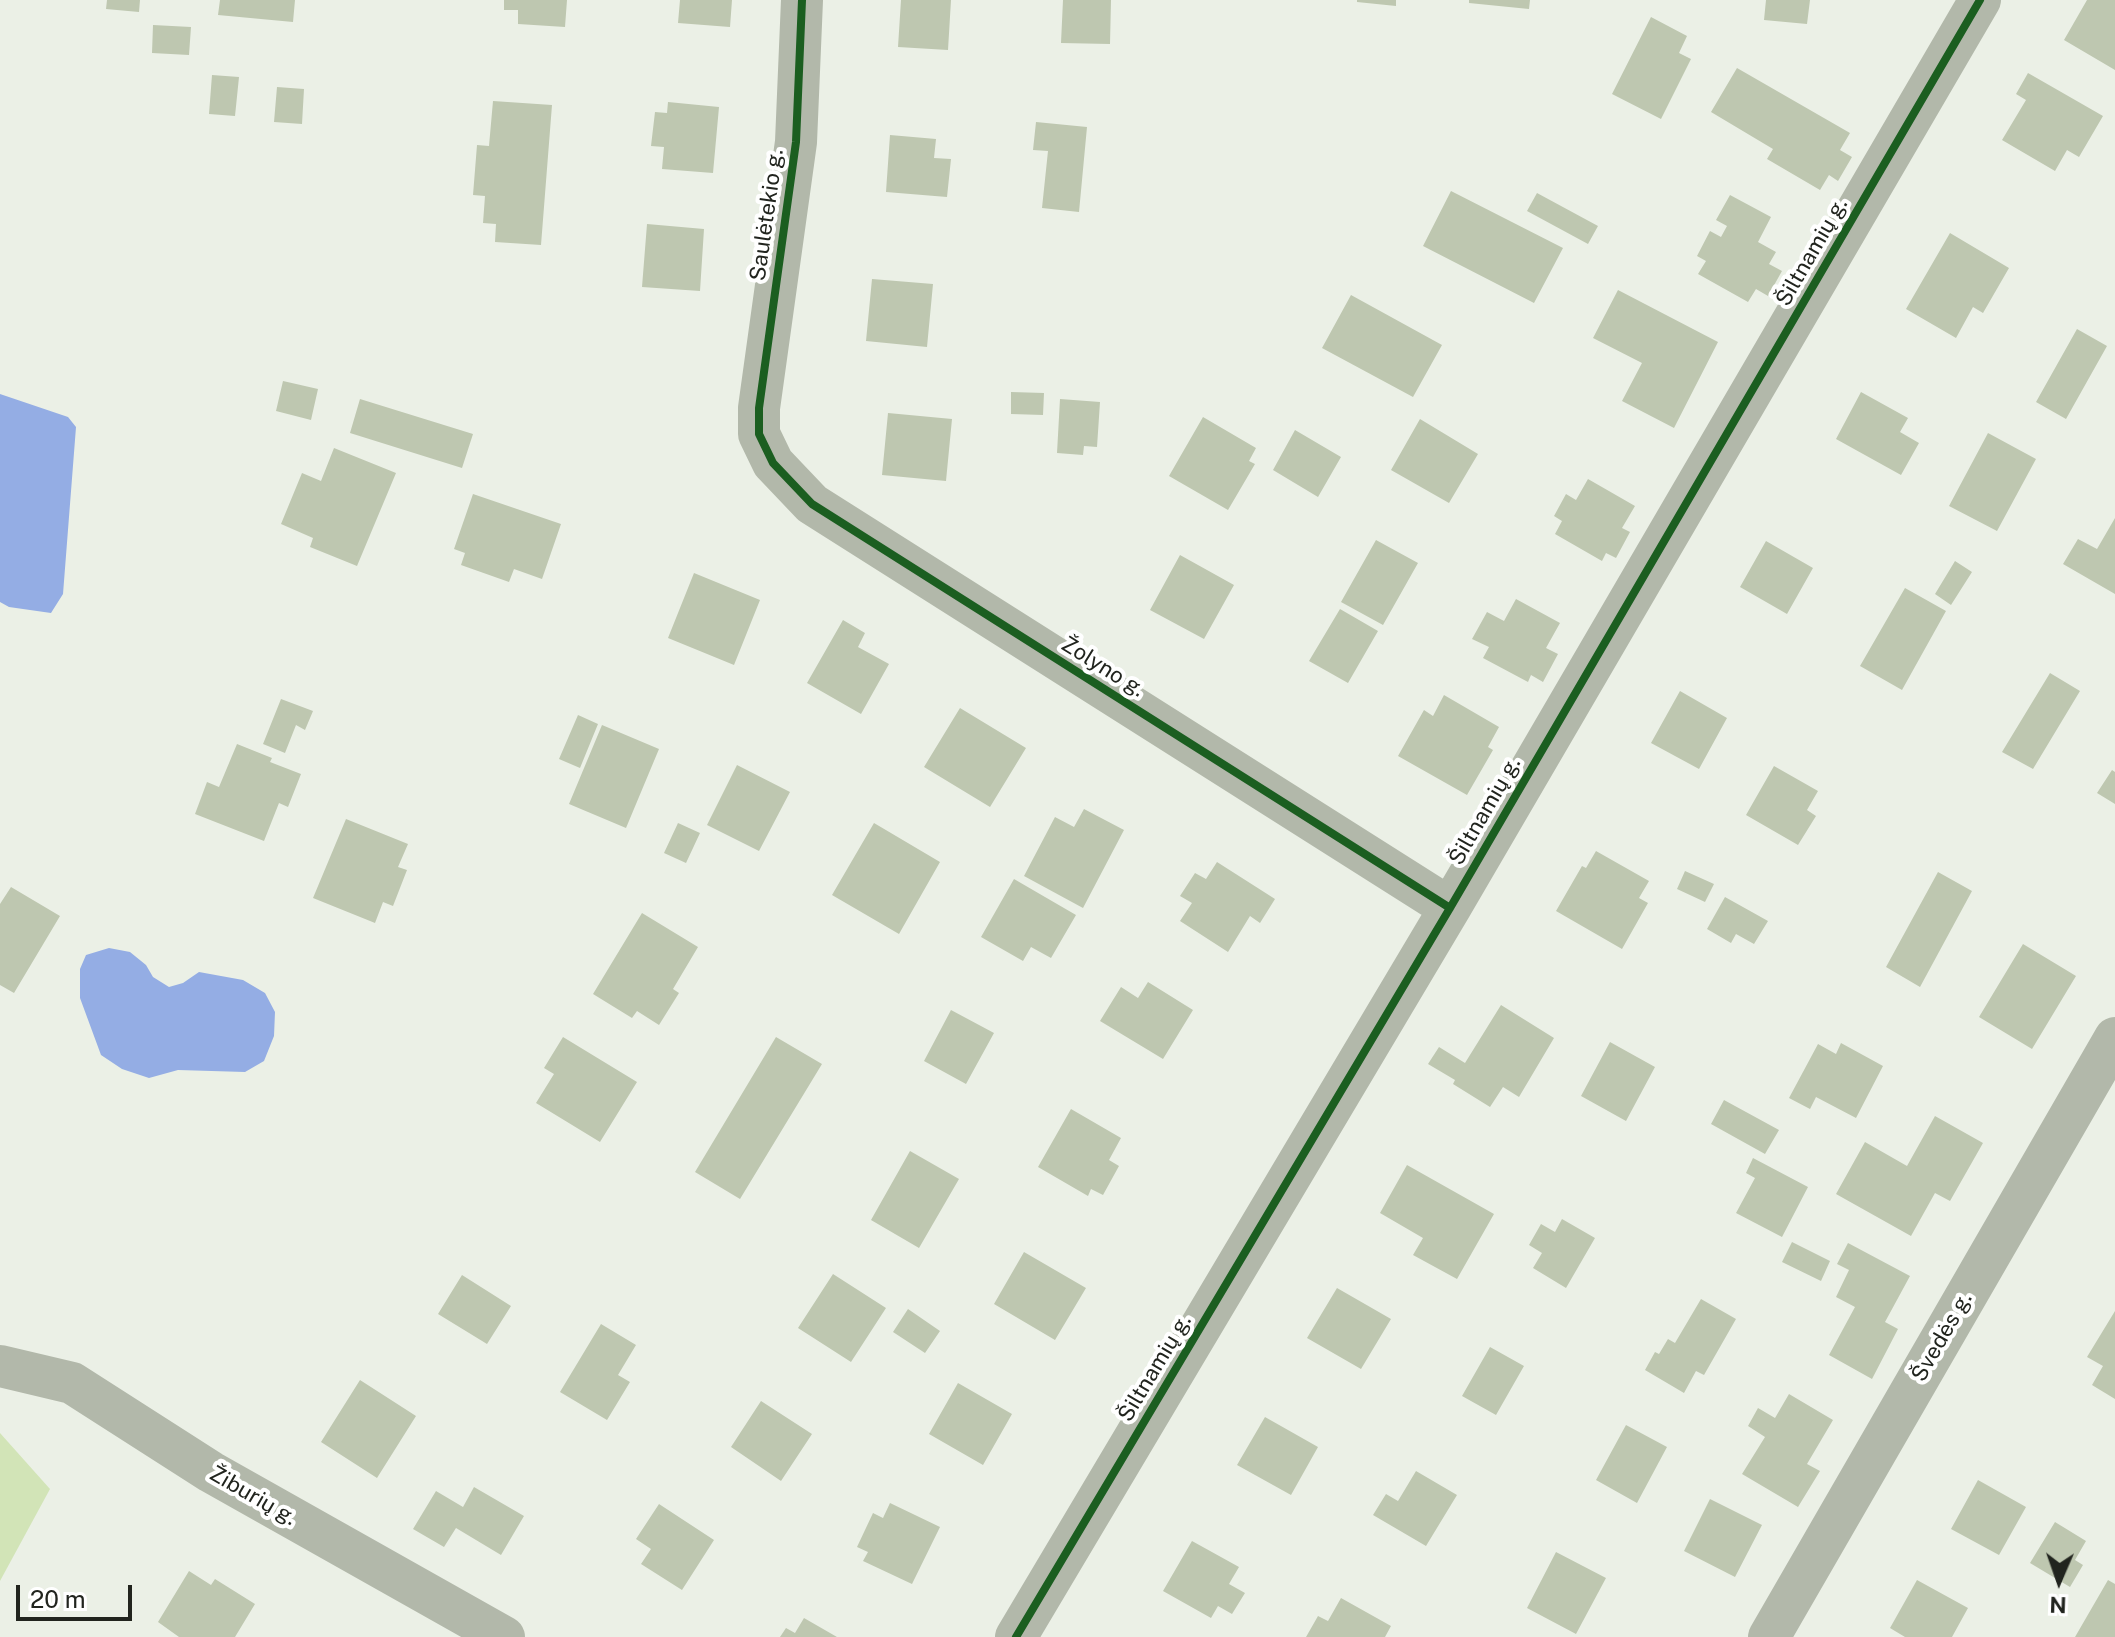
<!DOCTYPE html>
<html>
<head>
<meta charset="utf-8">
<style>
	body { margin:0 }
	#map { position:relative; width:2115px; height:1637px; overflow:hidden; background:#ebf0e6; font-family:"Public Sans",sans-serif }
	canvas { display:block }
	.north { position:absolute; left:2019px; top:1541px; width:80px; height:80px; -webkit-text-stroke:6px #fff; paint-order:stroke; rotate:182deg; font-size:22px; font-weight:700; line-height:32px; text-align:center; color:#21241e }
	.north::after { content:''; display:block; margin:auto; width:28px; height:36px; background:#21241e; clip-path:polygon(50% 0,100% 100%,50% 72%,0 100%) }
	.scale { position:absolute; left:16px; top:1585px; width:116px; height:36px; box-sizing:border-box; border:4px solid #21241e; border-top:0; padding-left:10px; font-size:24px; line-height:28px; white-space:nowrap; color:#21241e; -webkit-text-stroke:6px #fff; paint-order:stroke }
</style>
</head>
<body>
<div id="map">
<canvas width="2115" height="1637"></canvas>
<div class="north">N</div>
<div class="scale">20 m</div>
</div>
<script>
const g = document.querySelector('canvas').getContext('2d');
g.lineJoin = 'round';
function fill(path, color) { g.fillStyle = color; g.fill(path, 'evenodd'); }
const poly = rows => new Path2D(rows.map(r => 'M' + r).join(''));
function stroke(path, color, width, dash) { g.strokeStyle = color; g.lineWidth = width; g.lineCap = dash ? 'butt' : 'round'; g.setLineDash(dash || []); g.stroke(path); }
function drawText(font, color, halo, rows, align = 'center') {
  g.font = font + ' "Public Sans",sans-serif'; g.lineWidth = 8; g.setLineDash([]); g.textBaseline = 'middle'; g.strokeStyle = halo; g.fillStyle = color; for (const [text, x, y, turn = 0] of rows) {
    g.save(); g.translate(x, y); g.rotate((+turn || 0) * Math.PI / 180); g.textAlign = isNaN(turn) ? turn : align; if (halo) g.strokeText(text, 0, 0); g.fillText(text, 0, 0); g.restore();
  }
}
fill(poly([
	[0,1433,50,1489,0,1581]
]), '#d2e4b7');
fill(poly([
	[0,394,68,417,76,427,63,594,51,613,9,607,0,602],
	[109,948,130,952,146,965,153,977,169,987,183,983,199,972,243,980,265,993,275,1012,274,1036,264,1061,245,1072,178,1070,149,1078,122,1069,101,1055,80,998,80,969,86,955]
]), '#94ade4');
fill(poly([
	[107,0,140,0,139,12,106,9],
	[220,0,295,0,293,22,218,15],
	[504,0,567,0,565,27,518,24,518,10,504,10],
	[680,0,732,0,730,27,678,23],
	[901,0,951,0,948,50,898,47],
	[1063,0,1111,0,1110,44,1061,43],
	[1357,0,1396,0,1396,6,1357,2],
	[1469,0,1530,0,1529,9,1469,3],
	[1766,0,1810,0,1807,24,1764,20],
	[2087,0,2115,0,2115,70,2064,40],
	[1651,17,1687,36,1679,53,1691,59,1661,119,1612,94],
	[153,25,191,27,189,55,152,53],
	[1737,68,1850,133,1840,150,1852,157,1838,181,1829,175,1820,190,1767,159,1773,149,1711,112],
	[2028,73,2103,116,2079,157,2067,150,2055,171,2002,140,2026,100,2016,94],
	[212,75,239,77,235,116,209,114],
	[277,87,304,89,302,124,274,122],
	[493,101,552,105,541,245,495,242,496,224,483,223,485,196,473,195,477,145,489,146],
	[668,102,719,107,713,173,662,169,664,147,651,146,655,112,667,113],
	[1036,122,1087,127,1079,212,1042,208,1048,151,1033,150],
	[890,135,936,139,934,158,951,159,947,197,886,192],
	[1451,191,1563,248,1534,303,1423,246],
	[1537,193,1598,226,1588,244,1527,211],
	[1730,195,1771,217,1758,242,1776,252,1769,264,1782,271,1768,296,1756,289,1748,302,1698,274,1706,261,1697,256,1710,231,1721,237,1727,226,1716,220],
	[647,224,704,229,700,291,642,287],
	[1950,233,2009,268,1983,313,1973,307,1956,338,1906,309],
	[872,279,933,284,927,347,866,341],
	[1618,290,1718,342,1674,428,1622,401,1642,363,1593,338],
	[1351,295,1442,345,1413,397,1322,348],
	[2077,329,2107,346,2066,419,2036,402],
	[283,381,318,389,311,420,276,411],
	[1011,392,1044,393,1043,415,1011,414],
	[1861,392,1908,418,1900,432,1919,443,1901,475,1836,439],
	[360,399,473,434,462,468,350,433],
	[1060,399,1100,402,1097,447,1084,446,1083,455,1057,453],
	[888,413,952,419,946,481,882,475],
	[1203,417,1256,448,1249,461,1255,464,1228,510,1169,476],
	[1420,419,1478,454,1449,503,1391,470],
	[1295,430,1341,457,1318,497,1273,470],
	[1988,433,2036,459,1997,531,1949,506],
	[334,448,396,473,357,566,310,547,313,538,281,524,302,473,321,481],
	[1588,479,1635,506,1622,528,1630,532,1616,558,1606,553,1602,561,1555,534,1562,521,1554,516,1566,494,1576,500],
	[473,494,561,524,542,579,514,569,509,582,461,565,465,553,454,549],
	[2115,518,2115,594,2063,564,2078,539,2097,549],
	[1376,540,1418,563,1383,625,1341,602],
	[1766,541,1813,568,1787,614,1740,587],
	[1180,555,1234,585,1204,639,1150,610],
	[1955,561,1972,572,1951,605,1935,594],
	[694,573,760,600,734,665,668,638],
	[1905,588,1946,611,1902,690,1860,666],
	[1516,599,1560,623,1546,648,1558,654,1543,682,1531,675,1528,682,1483,658,1489,647,1472,639,1487,612,1504,621],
	[1340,609,1378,631,1348,683,1309,661],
	[843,620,865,633,858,647,889,664,861,714,807,683],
	[2050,673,2080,691,2033,769,2002,752],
	[1680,691,1727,718,1699,769,1651,743],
	[1444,695,1499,727,1488,747,1493,750,1467,795,1398,756,1424,710,1433,716],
	[281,699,313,711,305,730,296,725,285,753,263,744],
	[960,708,1026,748,990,807,924,767],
	[578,715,598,724,580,768,559,759],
	[602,725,659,749,626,828,569,804],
	[237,744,272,758,270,762,301,774,288,807,279,803,264,841,195,814,207,782,219,787],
	[737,765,790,792,759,851,707,825],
	[1774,766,1818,791,1807,810,1816,816,1798,845,1746,815],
	[2112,770,2115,772,2115,804,2097,793],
	[1084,809,1124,830,1083,908,1024,876,1055,817,1074,827],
	[346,819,408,844,398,867,407,870,393,906,383,902,375,923,313,898],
	[678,823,700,833,686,863,664,853],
	[874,823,940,862,899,934,832,895],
	[1596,851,1649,881,1639,898,1648,903,1622,949,1556,911,1582,866,1586,868],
	[1217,862,1275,899,1260,923,1250,916,1228,952,1180,921,1192,903,1180,896,1195,873,1206,879],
	[1685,871,1714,884,1705,902,1677,889],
	[1938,872,1972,891,1920,987,1886,967],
	[1014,879,1076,915,1051,958,1031,947,1023,961,981,937],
	[11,887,60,916,14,993,0,985,0,904],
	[1725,897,1768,921,1754,944,1736,934,1731,943,1707,929],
	[642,913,698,947,673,989,679,993,659,1025,637,1011,632,1018,593,994],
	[2023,944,2076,976,2032,1049,1979,1017],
	[1148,982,1193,1010,1163,1059,1100,1021,1121,987,1138,998],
	[1501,1005,1554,1038,1519,1097,1503,1087,1490,1107,1453,1084,1455,1080,1428,1064,1439,1047,1465,1063],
	[951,1010,994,1033,966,1084,924,1061],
	[563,1037,637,1082,600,1142,536,1103,554,1074,544,1068],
	[776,1037,822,1064,740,1199,695,1172],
	[1610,1042,1655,1067,1626,1121,1581,1096],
	[1841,1043,1883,1066,1856,1118,1816,1097,1810,1109,1789,1098,1818,1044,1836,1054],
	[1724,1100,1779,1130,1765,1154,1711,1124],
	[1071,1109,1121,1138,1109,1160,1119,1166,1103,1195,1091,1189,1088,1196,1038,1167],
	[1935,1116,1983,1143,1950,1201,1935,1193,1911,1236,1836,1194,1865,1142,1907,1166],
	[910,1151,959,1179,919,1248,871,1220],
	[1753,1158,1808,1187,1782,1237,1736,1213,1755,1178,1746,1173],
	[1407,1165,1494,1214,1457,1279,1413,1255,1423,1238,1380,1213],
	[1562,1219,1595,1238,1566,1288,1533,1268,1542,1253,1529,1245,1541,1224,1555,1232],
	[1792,1242,1830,1261,1821,1281,1782,1262],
	[1848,1243,1910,1276,1885,1322,1898,1329,1872,1379,1829,1355,1855,1307,1836,1297,1849,1270,1837,1264],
	[1024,1252,1086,1288,1055,1340,994,1304],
	[833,1274,886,1308,851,1362,798,1328],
	[462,1275,511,1306,487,1344,438,1314],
	[1337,1288,1391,1319,1361,1369,1307,1338],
	[1701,1299,1736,1319,1704,1375,1696,1371,1684,1393,1645,1370,1655,1352,1659,1354,1668,1339,1675,1343],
	[908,1309,940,1331,925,1353,893,1332],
	[2115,1311,2115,1399,2092,1385,2103,1366,2087,1357],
	[601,1324,636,1345,618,1375,630,1382,607,1420,560,1392],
	[1490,1347,1524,1366,1496,1415,1462,1396],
	[360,1380,416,1416,377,1478,321,1442],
	[958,1383,1012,1414,983,1465,929,1434],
	[1789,1394,1833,1420,1807,1464,1820,1471,1798,1507,1742,1474,1765,1437,1748,1426,1758,1408,1775,1418],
	[761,1401,812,1434,781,1481,731,1447],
	[1265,1417,1318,1447,1291,1495,1237,1465],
	[1626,1425,1667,1447,1637,1503,1596,1480],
	[1416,1471,1457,1495,1426,1546,1373,1515,1386,1494,1398,1501],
	[1978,1480,2026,1507,1999,1555,1951,1529],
	[474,1487,524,1516,501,1555,456,1528,444,1547,413,1529,436,1491,463,1507],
	[1710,1499,1762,1525,1735,1577,1684,1551],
	[890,1503,940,1527,912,1584,863,1561,868,1552,857,1547,873,1513,883,1518],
	[659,1504,714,1540,682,1590,641,1564,651,1549,636,1539],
	[2055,1522,2086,1541,2075,1560,2083,1565,2070,1587,2030,1563],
	[1192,1541,1239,1567,1229,1584,1245,1593,1232,1614,1218,1606,1211,1618,1163,1591],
	[1556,1552,1606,1578,1576,1634,1527,1608],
	[189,1571,211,1585,215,1579,255,1604,235,1637,179,1637,158,1622],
	[1917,1580,1968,1608,1952,1637,1905,1637,1890,1628],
	[2108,1580,2115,1584,2115,1637,2075,1637],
	[1341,1598,1391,1626,1385,1637,1306,1637,1318,1616,1328,1621],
	[804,1618,837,1637,780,1637,786,1628,795,1633]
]), '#bec7b0');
stroke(poly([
	[802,0,796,142,759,408,759,434,773,463,812,504,1450,908],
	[0,1366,72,1383,211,1472,504,1637],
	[1016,1637,1450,908,1980,0],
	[1769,1637,2115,1038]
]), '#b2b8aa', 42);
stroke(poly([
	[802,0,796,142,759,408,759,434,773,463,812,504,1450,908],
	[1016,1637,1450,908,1980,0]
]), '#1b5e20', 8);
drawText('22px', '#21241e', '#fff', [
	["Saulėtekio g.",767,215,-82],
	["Šiltnamių g.",1812,252,-60],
	["Žolyno g.",1103,667,32],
	["Šiltnamių g.",1485,811,-60],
	["Švedės g.",1942,1337,-60],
	["Šiltnamių g.",1155,1368,-59],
	["Žiburių g.",253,1496,30]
]);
</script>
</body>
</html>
